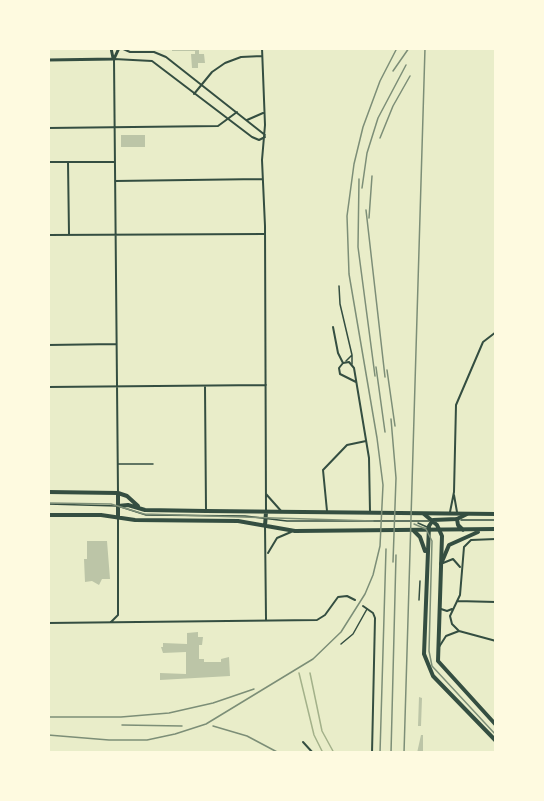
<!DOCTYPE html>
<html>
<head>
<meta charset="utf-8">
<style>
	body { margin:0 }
	#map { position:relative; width:544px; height:801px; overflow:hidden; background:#e9edc9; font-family:Signika,sans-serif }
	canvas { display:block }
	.frame { position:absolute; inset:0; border:50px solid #fefae0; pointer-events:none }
</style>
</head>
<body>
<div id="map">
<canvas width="544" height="801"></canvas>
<div class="frame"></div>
</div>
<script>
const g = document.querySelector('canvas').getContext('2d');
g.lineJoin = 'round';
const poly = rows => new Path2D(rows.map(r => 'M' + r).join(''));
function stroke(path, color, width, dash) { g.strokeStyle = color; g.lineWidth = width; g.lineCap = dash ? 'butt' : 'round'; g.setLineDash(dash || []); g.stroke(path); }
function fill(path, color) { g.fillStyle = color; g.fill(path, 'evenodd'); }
stroke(poly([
	[299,673,314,735,323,753],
	[310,673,322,731,334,753]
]), '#a3b18a', 1.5);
fill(poly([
	[172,48,199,48,199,54,204,54,205,63,198,63,198,68,192,68,191,54,195,54,195,51,172,51],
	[121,135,145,135,145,147,121,147],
	[87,541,107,541,110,579,102,579,99,585,92,581,85,582,84,559,87,559],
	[198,632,198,637,203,637,202,645,199,645,199,659,204,659,204,662,221,662,221,659,229,657,230,676,160,680,160,673,186,674,186,652,163,653,161,647,163,647,163,643,187,644,187,633],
	[419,697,422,698,421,726,418,726],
	[421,735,423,735,423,753,417,753]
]), '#bcc5a7');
stroke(poly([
	[48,49,83,48],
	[419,600,420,581]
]), '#344e41', 1.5);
stroke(poly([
	[339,286,340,304,352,355],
	[346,361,352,355,352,364],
	[118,464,153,464],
	[48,504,117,506],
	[121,507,146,515,245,516,287,521,429,521],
	[461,520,496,520],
	[418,523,427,527],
	[341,644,353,634,367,609]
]), '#344e41', 1.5);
stroke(poly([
	[333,327,338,353,343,363]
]), '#344e41', 2);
stroke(poly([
	[121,48,130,52,154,52,166,57,265,135],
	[262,48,265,125,262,160,265,226,266,512],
	[48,60,49,162],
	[194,94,212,72,225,63,241,57,262,56],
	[247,120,263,113],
	[48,128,218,126,237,112],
	[49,162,115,162],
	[68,162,69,234],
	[115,181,262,179],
	[48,235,264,234],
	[48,345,116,344],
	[356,382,340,374,339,368,343,363,349,362,354,368,369,458,370,512],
	[48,387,266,385],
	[205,387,206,510],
	[118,493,114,59,152,61,252,137,259,140,265,137],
	[266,494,282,512],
	[454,495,457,512],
	[327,511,323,470,347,445,366,441],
	[450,512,454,492,456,405,483,342,496,332],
	[265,526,266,619],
	[268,553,277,538,291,532],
	[443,563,453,559,460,567],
	[457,601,496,602],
	[363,606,373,613,375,618,372,753],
	[441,609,447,611,452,609],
	[111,622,118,615,118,518],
	[48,623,317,620,325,615,338,597,347,596,355,600],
	[459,631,452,624,450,616,460,595,464,547,471,540,496,539],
	[459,631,496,641],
	[439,647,446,636,459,631],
	[303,742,313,753]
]), '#344e41', 2);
stroke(poly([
	[111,48,113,58],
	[114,59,119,48],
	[48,60,114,59]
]), '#344e41', 3);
stroke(poly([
	[424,514,437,525,442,536,438,661,496,725],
	[467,514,457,519,433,520,429,526,424,654,433,676,496,741],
	[414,531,420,537,425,551]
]), '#344e41', 4);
stroke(poly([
	[48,492,118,493,127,496,138,506],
	[118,493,118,518],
	[118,506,128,505,145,510,206,511,496,514],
	[48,515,101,515,135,520,238,521,295,531,496,529],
	[457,519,458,525,463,530],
	[265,526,266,512],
	[441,564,449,545,478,532]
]), '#344e41', 4);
stroke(poly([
	[48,503,111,504,144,514,373,521],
	[414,524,426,529,432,541,429,651,432,666,496,735]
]), '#7c8e77', 1.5);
stroke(poly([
	[393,71,409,48],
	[380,138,393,106,410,76],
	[359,179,358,247,375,376],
	[362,188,367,153,378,118,406,65],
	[366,210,385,377],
	[369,218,372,176],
	[376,367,385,432],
	[387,370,395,426],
	[391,419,396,478,393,562],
	[48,717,121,717,169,713,213,703,254,689],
	[122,725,182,726],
	[213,726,247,736,279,753],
	[48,735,109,740,147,740,175,734,206,724,313,659,341,632,365,594,373,575,380,546,383,485,377,438,349,274,347,216,354,164,363,127,380,81,397,48],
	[380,753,386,549],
	[391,753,396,555],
	[404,753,425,48]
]), '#7c8e77', 1.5);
</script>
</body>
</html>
